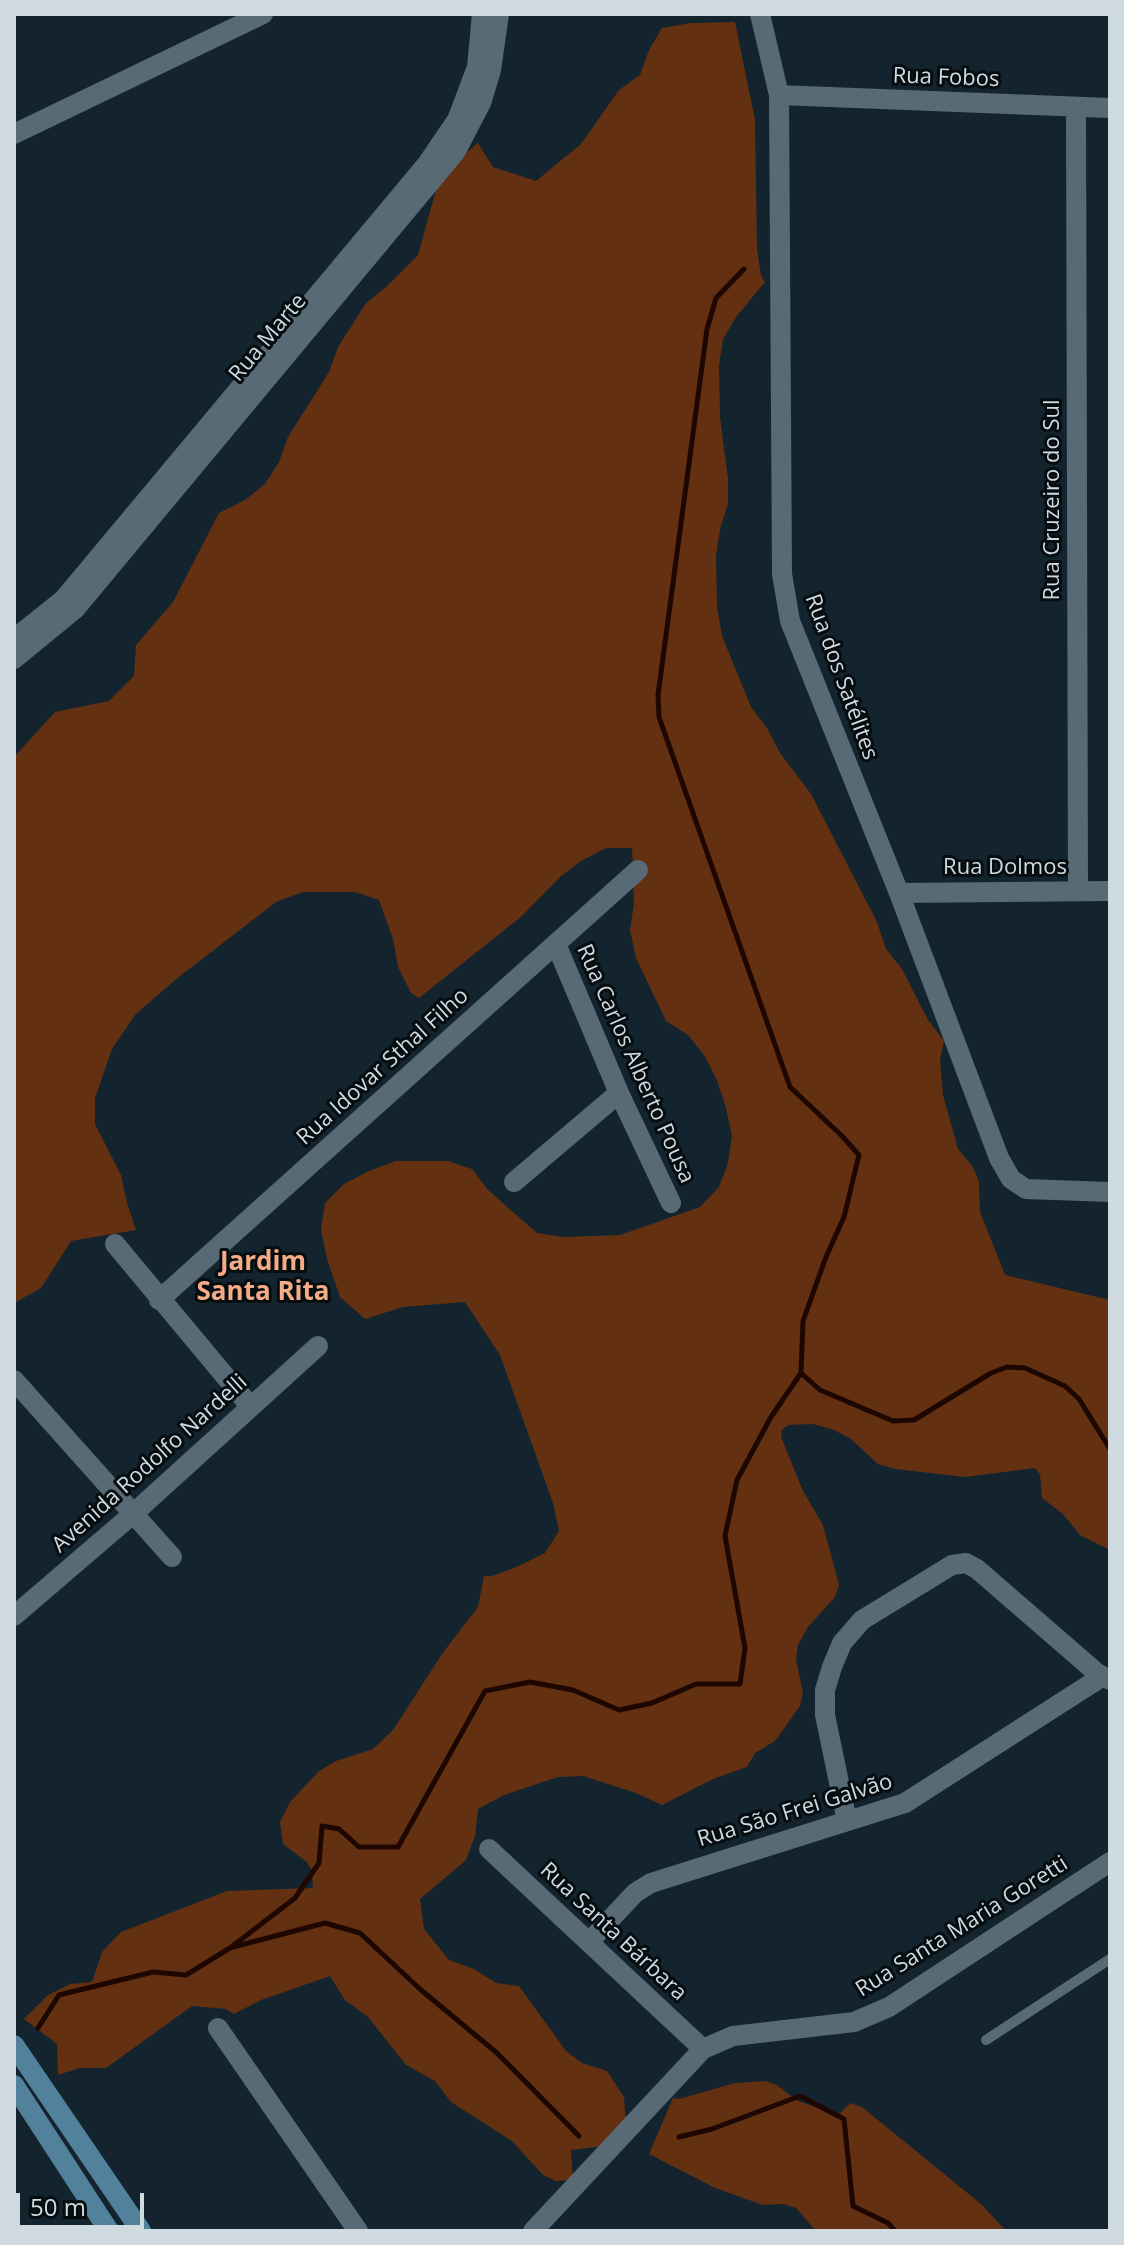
<!DOCTYPE html>
<html>
<head>
<meta charset="utf-8">
<style>
	body { margin:0 }
	#map { position:relative; width:1124px; height:2245px; overflow:hidden; background:#14242e; font-family:"Open Sans",sans-serif }
	canvas { display:block }
	.frame { position:absolute; inset:0; border:16px solid #d0dae1; pointer-events:none }
	.scale { position:absolute; left:16px; top:2193px; width:128px; height:36px; box-sizing:border-box; border:4px solid #d0dae1; border-top:0; padding-left:10px; font-size:24px; line-height:28px; white-space:nowrap; color:#d0dae1; -webkit-text-stroke:6px #060d11; paint-order:stroke }
</style>
</head>
<body>
<div id="map">
<canvas width="1124" height="2245"></canvas>
<div class="frame"></div>
<div class="scale">50 m</div>
</div>
<script>
const g = document.querySelector('canvas').getContext('2d');
g.lineJoin = 'round';
function fill(path, color) { g.fillStyle = color; g.fill(path, 'evenodd'); }
const poly = rows => new Path2D(rows.map(r => 'M' + r).join(''));
function stroke(path, color, width, dash) { g.strokeStyle = color; g.lineWidth = width; g.lineCap = dash ? 'butt' : 'round'; g.setLineDash(dash || []); g.stroke(path); }
function drawText(font, color, halo, rows, align = 'center') {
  g.font = font + ' "Open Sans",sans-serif'; g.lineWidth = 6; g.setLineDash([]); g.textBaseline = 'middle'; g.strokeStyle = halo; g.fillStyle = color; for (const [text, x, y, turn = 0] of rows) {
    g.save(); g.translate(x, y); g.rotate((+turn || 0) * Math.PI / 180); g.textAlign = isNaN(turn) ? turn : align; if (halo) g.strokeText(text, 0, 0); g.fillText(text, 0, 0); g.restore();
  }
}
fill(poly([
	[735,22,755,120,757,249,761,276,765,282,736,317,723,339,719,366,720,417,728,479,728,504,720,529,716,556,717,607,722,636,751,707,767,728,780,753,811,794,877,922,886,949,902,969,928,1020,944,1041,940,1059,943,1095,958,1149,973,1167,979,1182,980,1212,1005,1275,1110,1300,1110,1550,1080,1535,1063,1514,1042,1498,1040,1474,1035,1468,965,1477,895,1469,878,1464,851,1439,834,1430,813,1424,788,1425,782,1430,781,1437,803,1491,823,1525,839,1585,835,1597,808,1627,798,1645,796,1659,803,1693,800,1706,775,1741,755,1753,747,1767,713,1779,662,1805,636,1793,583,1776,558,1777,504,1795,478,1809,475,1836,466,1860,420,1899,424,1929,449,1960,474,1969,496,1983,519,1986,566,2051,582,2063,607,2071,624,2097,626,2123,612,2145,571,2150,573,2180,555,2181,542,2174,512,2141,451,2102,435,2081,406,2065,368,2017,345,2000,330,1976,261,2000,234,2014,226,2009,192,2006,106,2068,79,2068,58,2075,57,2044,24,2019,48,1995,70,1984,92,1982,102,1952,121,1932,227,1891,313,1888,312,1871,307,1862,283,1844,280,1822,290,1802,319,1771,336,1761,373,1749,393,1730,442,1654,478,1607,484,1576,492,1576,519,1566,545,1553,559,1531,553,1503,500,1355,465,1302,403,1307,365,1319,340,1297,327,1259,321,1230,325,1203,344,1184,369,1171,396,1161,448,1161,472,1169,488,1190,537,1233,564,1237,620,1235,700,1207,719,1187,728,1163,732,1136,726,1108,717,1080,704,1055,688,1035,666,1021,636,958,630,930,634,903,632,848,606,848,581,861,560,877,522,916,419,998,411,993,398,967,393,939,379,900,355,892,303,892,276,902,175,980,135,1015,112,1049,95,1098,95,1124,121,1175,127,1203,136,1230,71,1241,41,1288,14,1303,14,757,55,712,109,701,134,676,136,645,173,602,219,513,245,500,265,484,279,462,288,437,329,372,338,347,366,303,386,287,418,255,439,179,458,159,478,143,493,167,536,181,581,144,619,90,640,75,649,50,662,28,691,23],
	[765,2081,777,2085,796,2100,831,2113,840,2113,850,2103,862,2107,981,2204,1006,2231,816,2231,796,2208,783,2204,763,2205,715,2188,649,2154,673,2098,679,2099,735,2083]
]), '#633012');
stroke(poly([
	[801,1373,820,1390,893,1421,914,1420,991,1373,1007,1367,1025,1368,1065,1386,1079,1399,1110,1449],
	[233,1947,325,1923,360,1933,421,1990,497,2053,579,2136],
	[38,2028,59,1995,153,1972,186,1975,230,1948,295,1898,319,1863,322,1826,339,1829,359,1847,398,1847,485,1691,530,1682,573,1690,619,1710,652,1703,696,1684,740,1684,745,1648,725,1536,737,1480,771,1417,801,1373,803,1321,826,1257,844,1217,859,1155,842,1136,790,1087,659,717,658,695,707,329,716,298,744,269],
	[679,2137,712,2129,800,2096,844,2119,853,2206,888,2223,895,2231]
]), '#1e0700', 5);
stroke(poly([
	[986,2040,1110,1959]
]), '#586a75', 10);
stroke(poly([
	[760,14,779,95,782,574,790,621,899,893,999,1158,1011,1179,1026,1189,1110,1192],
	[779,95,1110,108],
	[1076,108,1078,891],
	[14,134,263,14],
	[14,639,64,599,427,164,457,120,477,67,482,14],
	[14,659,75,609,456,151,481,103,491,70,499,14],
	[899,893,1110,891],
	[556,944,619,1093,671,1203],
	[514,1182,619,1093],
	[115,1244,250,1406],
	[159,1300,638,870],
	[14,1380,172,1557],
	[14,1616,134,1513,318,1346],
	[847,1821,825,1715,825,1690,832,1667,842,1643,862,1620,952,1565,966,1563,977,1569,1097,1673,1110,1680],
	[489,1849,703,2049],
	[589,1942,635,1893,651,1883,905,1803,1103,1676],
	[218,2028,358,2231],
	[533,2231,703,2049,733,2036,854,2022,889,2007,1110,1862]
]), '#586a75', 20);
stroke(poly([
	[14,2045,141,2231],
	[14,2085,109,2231]
]), '#52829b', 20);
drawText('22px', '#d0dae1', '#060d11', [
	["Rua Fobos",946,78,2],
	["Rua Marte",268,338,-50],
	["Rua Cruzeiro do Sul",1053,500,-90],
	["Rua dos Satélites",841,677,70],
	["Rua Dolmos",1005,868],
	["Rua Carlos Alberto Pousa",635,1064,66],
	["Rua Idovar Sthal Filho",383,1067,-42],
	["Avenida Rodolfo Nardelli",150,1464,-42],
	["Rua São Frei Galvão",795,1811,-17],
	["Rua Santa Maria Goretti",962,1927,-32],
	["Rua Santa Bárbara",613,1932,43]
]);
drawText('bold 26px', '#f4ab86', '#060d11', [
	["Jardim",263,1263],
	["Santa Rita",263,1293]
]);
</script>
</body>
</html>
